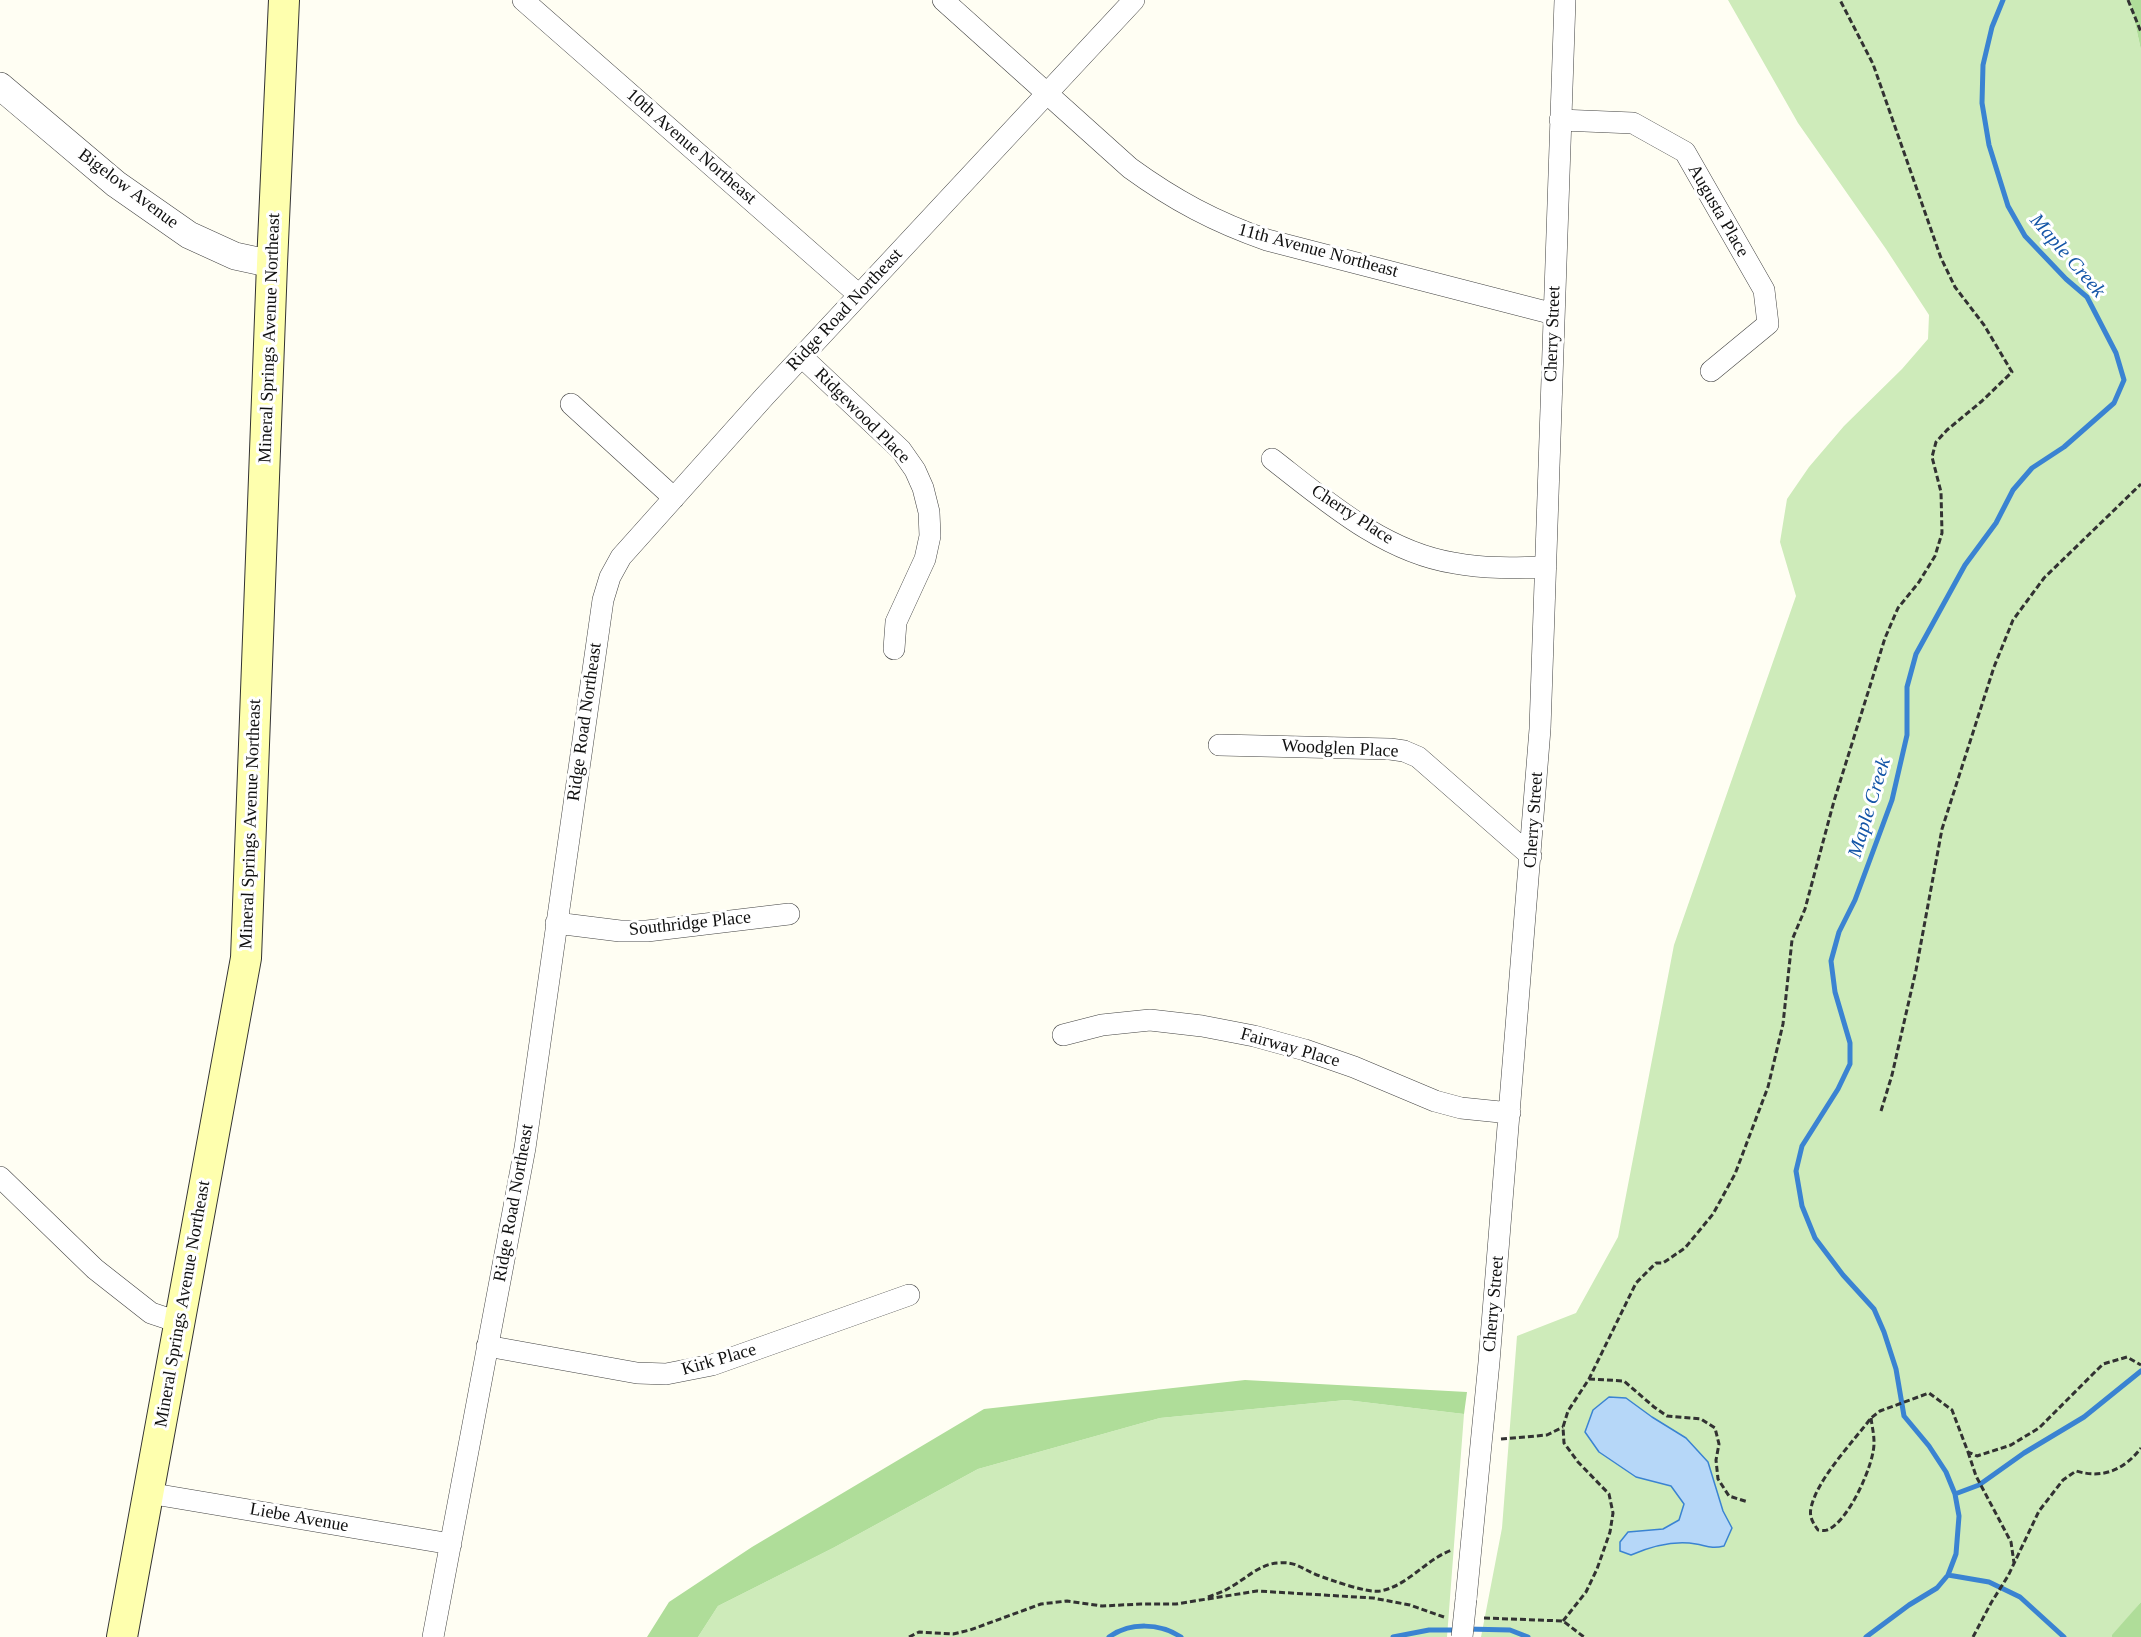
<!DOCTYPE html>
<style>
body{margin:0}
canvas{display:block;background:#fffef3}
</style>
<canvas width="2141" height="1637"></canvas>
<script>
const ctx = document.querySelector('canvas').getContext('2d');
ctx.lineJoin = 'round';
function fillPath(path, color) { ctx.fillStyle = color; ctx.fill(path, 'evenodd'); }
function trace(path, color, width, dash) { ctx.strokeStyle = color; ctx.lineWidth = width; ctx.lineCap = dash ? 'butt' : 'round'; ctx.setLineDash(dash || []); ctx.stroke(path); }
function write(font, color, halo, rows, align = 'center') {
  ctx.font = font + ' "Times New Roman",serif'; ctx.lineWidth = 6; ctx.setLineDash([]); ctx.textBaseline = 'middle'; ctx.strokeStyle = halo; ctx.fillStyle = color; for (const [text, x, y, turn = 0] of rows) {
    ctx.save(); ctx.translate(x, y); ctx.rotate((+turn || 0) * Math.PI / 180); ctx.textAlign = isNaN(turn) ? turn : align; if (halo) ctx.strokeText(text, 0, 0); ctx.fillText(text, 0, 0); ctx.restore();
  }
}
fillPath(new Path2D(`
 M1728 0H2130L2141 50V1602L2112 1637H1481L1502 1528 1517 1336 1576 1313 1618 1237 1674 945 1796 596 1780 542 1787 499 1809 467 1844 426 1902 369 1928 339 1929 315 1886 249 1798 123Z
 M1346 1400 1464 1414 1447 1637H698L718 1606 833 1548 978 1469 1160 1418Z`), '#ceebba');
fillPath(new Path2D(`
 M2130 0H2141V50Z
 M1245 1380 1467 1392 1464 1414 1346 1400 1160 1418 978 1469 833 1548 718 1606 698 1637H647L669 1602 752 1547 984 1409Z
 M2141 1602V1637H2112V1635Z`), '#afdd99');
const water = new Path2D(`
 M1609 1397 1626 1398 1652 1417 1686 1438 1708 1462 1723 1511 1732 1528 1724 1546C1712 1549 1707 1546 1696 1544 1674 1540 1652 1546 1631 1555L1620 1551V1542L1628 1532 1663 1529 1679 1520 1684 1504 1671 1486 1636 1477 1599 1452 1585 1432 1593 1410Z`);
fillPath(water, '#b6d7f8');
trace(water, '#3a83d2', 1.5);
trace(new Path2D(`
 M1955 1494 1979 1485 2024 1453 2084 1417 2141 1371
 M1948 1575 1989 1582 2020 1597 2064 1637
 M1467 1629 1510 1630 1528 1637
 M1109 1637C1130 1622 1160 1623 1181 1637
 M1393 1637 1429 1630H1458
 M1866 1637 1909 1605 1937 1588 1948 1575 1956 1554 1959 1516 1955 1494 1946 1472 1929 1446 1904 1416 1896 1369 1884 1332 1874 1309 1843 1275 1815 1238 1802 1206 1796 1171 1802 1146 1838 1089 1850 1064V1043L1835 992 1831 961 1839 932 1855 900 1892 800 1907 735V687L1916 654 1965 565 1996 523 2013 490 2032 468 2064 447 2114 403 2124 380 2116 353 2087 297 2066 279 2025 236 2008 206 1989 145 1982 103 1983 65 1992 27 2003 0`), '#3a83d2', 5);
const minor = new Path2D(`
 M523 0 859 295
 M943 0 1130 168C1174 200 1215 222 1267 240L1554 314
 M1560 120 1633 123 1685 152 1764 290 1768 324 1711 371
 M802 357 901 450 915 470 923 488 929 512 930 536 925 559 896 622 894 649
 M571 404 674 498
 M1272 459C1326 501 1384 552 1454 563 1485 569 1515 568 1546 567
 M1219 745 1390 749 1404 751 1418 757 1531 856
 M556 923 620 931H647L789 914
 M1063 1035 1102 1025 1150 1020 1202 1026 1254 1036 1305 1050 1354 1067 1435 1101 1461 1108 1510 1113
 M0 1177 95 1269 151 1313 181 1323
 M487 1346 637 1373 666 1374 712 1365 909 1295
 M148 1493 451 1544
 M1466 1599 1489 1362 1540 729 1565 0
 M433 1637 525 1148 603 600 610 577 621 557 765 396 1134 0`);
const tertiary = new Path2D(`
 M0 86 116 184 189 235 235 256 272 264`);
const secondary = new Path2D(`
 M122 1637 246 958 272 264 284 0`);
trace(minor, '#434343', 22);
trace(tertiary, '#434343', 28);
trace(secondary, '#323232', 32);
trace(new Path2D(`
 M2128 0 2141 32
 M1881 1111 1892 1075 1916 970 1942 829 1994 667 2013 620 2044 578 2141 484
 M1589 1379 1624 1381 1654 1407 1667 1416 1701 1419 1715 1428 1719 1444 1716 1460 1718 1479 1729 1496 1748 1502
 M1871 1418C1872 1426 1874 1434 1874 1442 1875 1463 1848 1523 1827 1530 1825 1531 1819 1530 1818 1530 1813 1523 1809 1517 1811 1508 1817 1479 1853 1442 1871 1418L1880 1411 1929 1393 1952 1410 1968 1452 1977 1456 2011 1445 2039 1428 2103 1364 2127 1357 2141 1365
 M1501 1439 1547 1435 1563 1427
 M1968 1452 1976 1476 2011 1542 2014 1563
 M1208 1597C1215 1594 1223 1592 1229 1588 1246 1579 1259 1564 1278 1563 1296 1561 1302 1569 1317 1575 1331 1580 1366 1593 1380 1591 1408 1586 1426 1559 1452 1550
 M1484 1618 1563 1621 1584 1637
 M1563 1621 1586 1592 1597 1569 1610 1532 1613 1513 1609 1494 1578 1462 1564 1443 1563 1427 1568 1411 1589 1379 1636 1283 1656 1263H1663L1685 1248 1713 1214 1735 1174 1768 1087 1783 1024 1792 940 1805 909 1834 801 1885 638 1898 608 1919 582 1935 556 1942 533 1941 492 1932 457 1936 442 1947 430 1982 401 2012 372 1984 325 1955 287 1941 258 1873 64 1840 0
 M909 1637 919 1632 953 1634 970 1630 1041 1604 1067 1601 1102 1606 1141 1604H1176L1257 1591 1373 1598 1410 1605 1444 1617
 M1973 1637 1991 1603 2008 1576 2039 1511 2063 1480 2076 1471C2103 1479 2124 1470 2141 1448`), '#323232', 3, [6, 3]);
trace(minor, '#fff', 21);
trace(tertiary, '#fff', 27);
trace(secondary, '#feffae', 30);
const minorBridge = new Path2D(`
 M1462 1637 1466 1599`);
trace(minorBridge, '#434343', 22, []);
trace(minorBridge, '#fff', 21);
write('18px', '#101010', '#fff', [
 ["10th Avenue Northeast",691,147,41],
 ["Bigelow Avenue",128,189,37],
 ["Augusta Place",1718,211,60],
 ["11th Avenue Northeast",1318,251,15],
 ["Ridge Road Northeast",845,310,-47],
 ["Cherry Street",1553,334,-88],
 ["Mineral Springs Avenue Northeast",270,338,-88],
 ["Ridgewood Place",862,416,45],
 ["Cherry Place",1352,515,33],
 ["Ridge Road Northeast",585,722,-82],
 ["Woodglen Place",1340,749,3],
 ["Cherry Street",1534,820,-86],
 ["Mineral Springs Avenue Northeast",251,824,-88],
 ["Southridge Place",690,924,-6],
 ["Fairway Place",1290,1048,16],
 ["Ridge Road Northeast",514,1203,-80],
 ["Mineral Springs Avenue Northeast",183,1304,-80],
 ["Cherry Street",1494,1304,-85],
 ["Kirk Place",719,1360,-16],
 ["Liebe Avenue",299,1518,10]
]);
write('italic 20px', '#1455a7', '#fff', [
 ["Maple Creek",2067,256,49],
 ["Maple Creek",1870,808,-73]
]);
</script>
